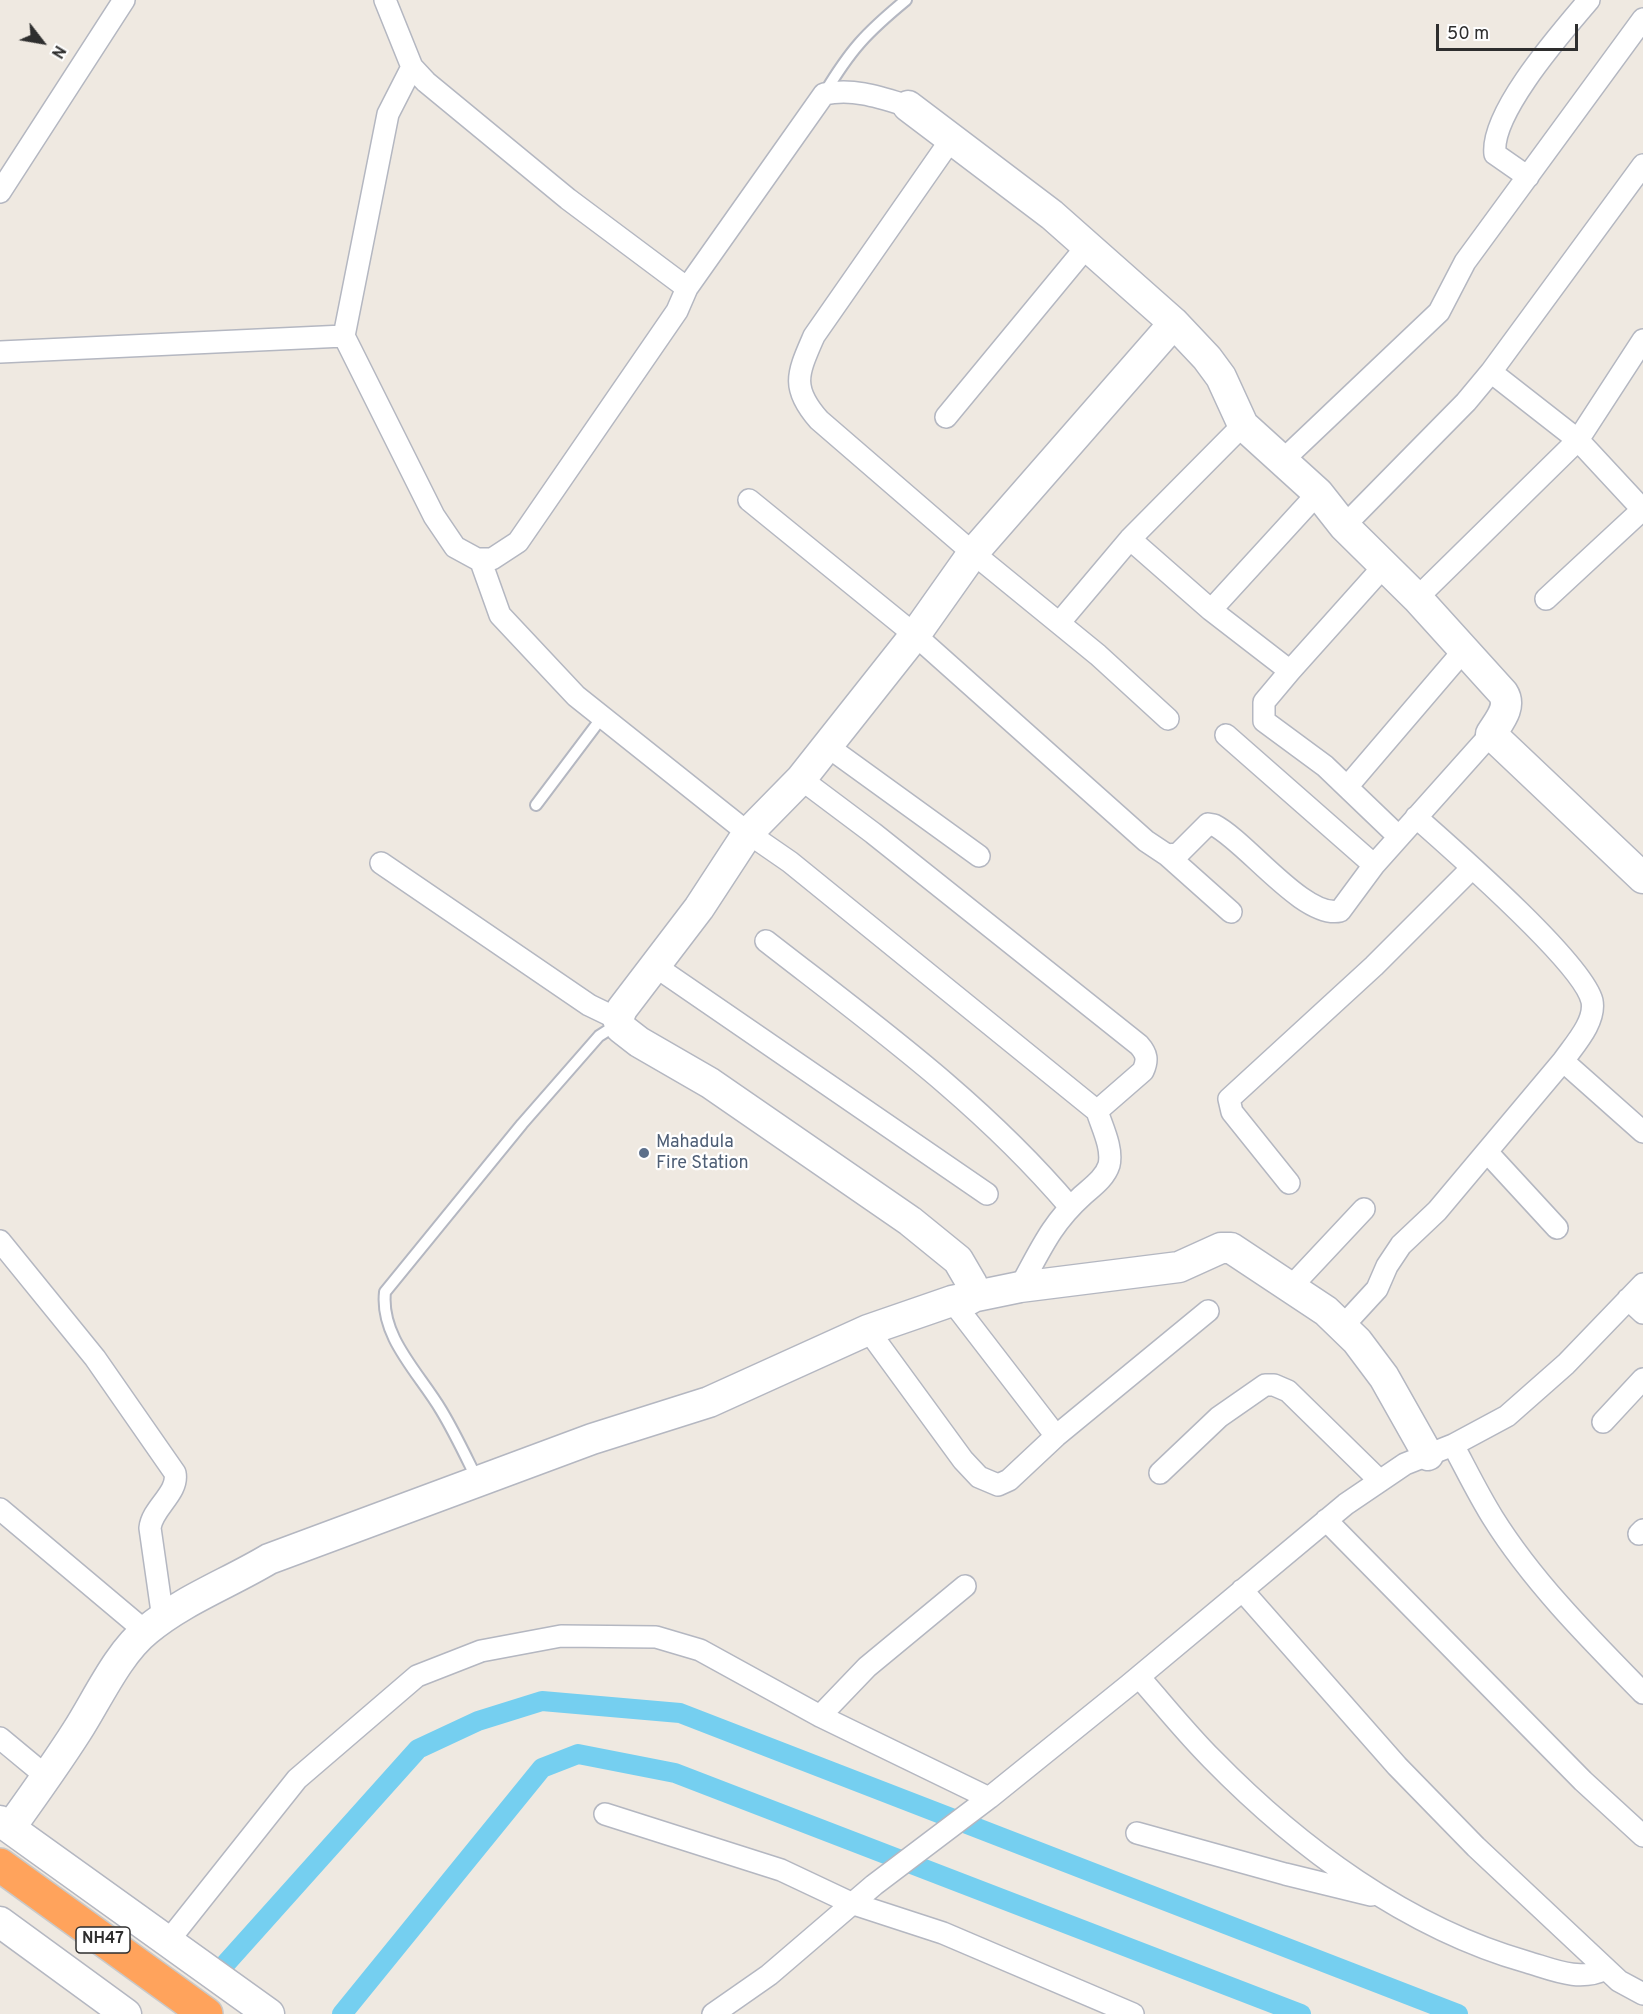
<!DOCTYPE html>
<style>
body{margin:0}
#map{position:relative;width:1643px;height:2014px;overflow:hidden;background:#efe9e1;font-family:Overpass,sans-serif}
canvas{display:block}
.north{position:absolute;left:12px;top:12px;width:60px;height:60px;-webkit-text-stroke:4px #fff;paint-order:stroke;rotate:121deg;font-size:16px;font-weight:700;line-height:24px;text-align:center;color:#2e2e2e}
.north::after{content:'';display:block;margin:auto;width:21px;height:27px;background:#2e2e2e;clip-path:polygon(50% 0,100% 100%,50% 72%,0 100%)}
.scale{position:absolute;left:1436px;top:24px;width:142px;height:27px;box-sizing:border-box;border:3px solid #2e2e2e;border-top:0;padding-left:8px;font-size:18px;line-height:21px;white-space:nowrap;color:#2e2e2e;-webkit-text-stroke:4px #fff;paint-order:stroke}
</style>
<div id="map">
<canvas width="1643" height="2014"></canvas>
<div class="north">N</div>
<div class="scale">50 m</div>
</div>
<script>
const ctx = document.querySelector('canvas').getContext('2d');
ctx.lineJoin = 'round';
function trace(path, color, width, dash) { ctx.strokeStyle = color; ctx.lineWidth = width; ctx.lineCap = dash ? 'butt' : 'round'; ctx.setLineDash(dash || []); ctx.stroke(path); }
function write(font, color, halo, rows, align = 'center') {
  ctx.font = font + ' Overpass,sans-serif'; ctx.lineWidth = 4.5; ctx.setLineDash([]); ctx.textBaseline = 'middle'; ctx.strokeStyle = halo; ctx.fillStyle = color; for (const [text, x, y, turn = 0] of rows) {
    ctx.save(); ctx.translate(x, y); ctx.rotate((+turn || 0) * Math.PI / 180); ctx.textAlign = isNaN(turn) ? turn : align; if (halo) ctx.strokeText(text, 0, 0); ctx.fillText(text, 0, 0); ctx.restore();
  }
}
trace(new Path2D(`
 M220 1970 418 1749 478 1721 542 1701 680 1713 1458 2014
 M342 2014 542 1768 578 1754 675 1773 1301 2014`), '#75cff0', 20);
const lane = new Path2D(`
 M824 94C851 49 866 33 906 0
 M536 805 603 716
 M478 1481C466 1457 455 1433 441 1410 419 1373 380 1337 385 1292L522 1124 599 1036 610 1029 619 1028`);
const street = new Path2D(`
 M385 0 412 67 426 82 568 199 687 288
 M952 138 814 336C798 373 790 387 819 420L973 553 1098 655 1168 719
 M1528 177 1495 154C1490 113 1562 32 1589 0
 M0 192 124 0
 M344 336 388 114 412 67
 M0 352 344 336 434 516 455 547 477 559H492L518 542 677 311 687 288 824 94C854 88 879 97 908 106
 M1491 372 1578 440 1643 510
 M946 417 1088 245
 M1282 461 1439 312 1465 262 1643 19
 M749 500 915 635 1146 841 1167 855 1178 854 1208 824 1214 825C1247 842 1304 919 1340 911L1374 865 1491 734
 M1344 526 1466 402 1491 372 1643 165
 M1130 539 1211 610 1290 671 1384 566
 M480 559 500 615 576 696 748 833 790 862 1097 1111C1102 1127 1113 1148 1109 1165 1105 1178 1092 1187 1082 1196 1051 1224 1040 1251 1020 1287
 M1417 598 1578 440 1643 340
 M1546 599 1642 510
 M1211 610 1318 493
 M1060 622 1130 539 1243 425
 M1290 671 1264 702V721L1325 766 1398 836
 M1226 735 1374 865
 M827 746 979 856
 M801 779 873 833 1139 1045C1147 1054 1148 1060 1143 1071L1097 1111
 M1347 787 1465 649
 M1416 817C1451 848 1583 963 1592 1001 1596 1022 1574 1045 1563 1061
 M1167 855 1231 912
 M381 863 589 1005 618 1019
 M766 941C874 1025 981 1102 1070 1207
 M655 966 987 1194
 M1487 1152 1557 1228
 M1289 1183 1232 1112 1229 1099 1374 966 1472 868
 M0 1241 95 1358 175 1473C179 1493 152 1508 150 1528L163 1619
 M1289 1289 1364 1209
 M1628 1299 1643 1313
 M952 1301 1056 1436
 M1342 1327 1377 1289 1387 1266 1401 1245 1437 1211 1563 1061 1643 1132
 M868 1330 963 1460 979 1477 998 1485 1009 1480 1056 1436 1208 1311
 M1603 1422 1643 1379
 M1453 1445C1466 1469 1478 1494 1493 1518 1533 1582 1590 1639 1643 1693
 M1160 1473 1219 1417 1265 1385H1274L1288 1391 1380 1481
 M0 1509 145 1631
 M1326 1520 1583 1781 1643 1836
 M1639 1534 1643 1530
 M1242 1590 1397 1766 1476 1847 1619 1981 1643 1994
 M1139 1677C1163 1704 1186 1733 1212 1759 1298 1847 1407 1928 1527 1962 1554 1970 1579 1982 1606 1969
 M820 1716 867 1667 965 1586
 M0 1738 47 1777
 M605 1814 781 1870 851 1903 943 1933 1133 2014
 M1137 1833 1285 1874 1371 1895
 M169 1940 297 1779 417 1676 481 1651 561 1636 656 1637 700 1650 820 1716 989 1798
 M713 2014 769 1975 874 1885 989 1798 1129 1685 1346 1504 1405 1464 1453 1445 1507 1416 1566 1364 1643 1284`);
const secondary = new Path2D(`
 M908 106 1052 215 1174 323 1207 358 1221 377 1243 425 1318 493 1344 526 1417 598 1503 693C1512 707 1499 721 1491 734L1643 878
 M970 1299 972 1284 958 1260 910 1221 710 1083 639 1042 621 1028 618 1019 622 1009 699 908 748 833 801 779 915 635 973 553 1174 323
 M0 1821 269 2014
 M10 1828C33 1796 56 1764 77 1731 97 1700 118 1653 147 1630 183 1600 229 1583 269 1559L592 1439 709 1402 868 1330 952 1301 1020 1287 1179 1267 1221 1248H1231L1326 1311 1357 1341 1384 1377 1428 1455
 M0 1922 126 2014`);
const highway = new Path2D(`
 M0 1865 206 2014`);
trace(lane, '#b4b7c1', 14);
trace(street, '#b4b7c1', 24);
trace(secondary, '#b4b7c1', 33);
trace(highway, '#c9c9c9', 36);
trace(lane, '#fff', 10);
trace(street, '#fff', 21);
trace(secondary, '#fff', 30);
trace(highway, '#ffa35c', 33);
for (const [x, y, r, color] of [
 [644,1153,6,"#5c6f8a"]
]) { const dot = new Path2D(); dot.arc(x, y, r, 0, 2 * Math.PI); ctx.fillStyle = color; ctx.fill(dot); trace(dot, '#fff', 2); }
for (const [x, y, w] of [
 [103,1940,54]
]) { const box = new Path2D(); box.roundRect(x - w / 2, y - 13, w, 26, 4.5); ctx.fillStyle = '#fff'; ctx.fill(box); trace(box, '#2e2e2e', 1.5); }
write('bold 16px', '#2e2e2e', null, [
 ["NH47",103,1940]
]);
write('18px', '#4e5e75', '#fff', [
 ["Mahadula",656,1143],
 ["Fire Station",656,1164]
], 'left');
</script>
